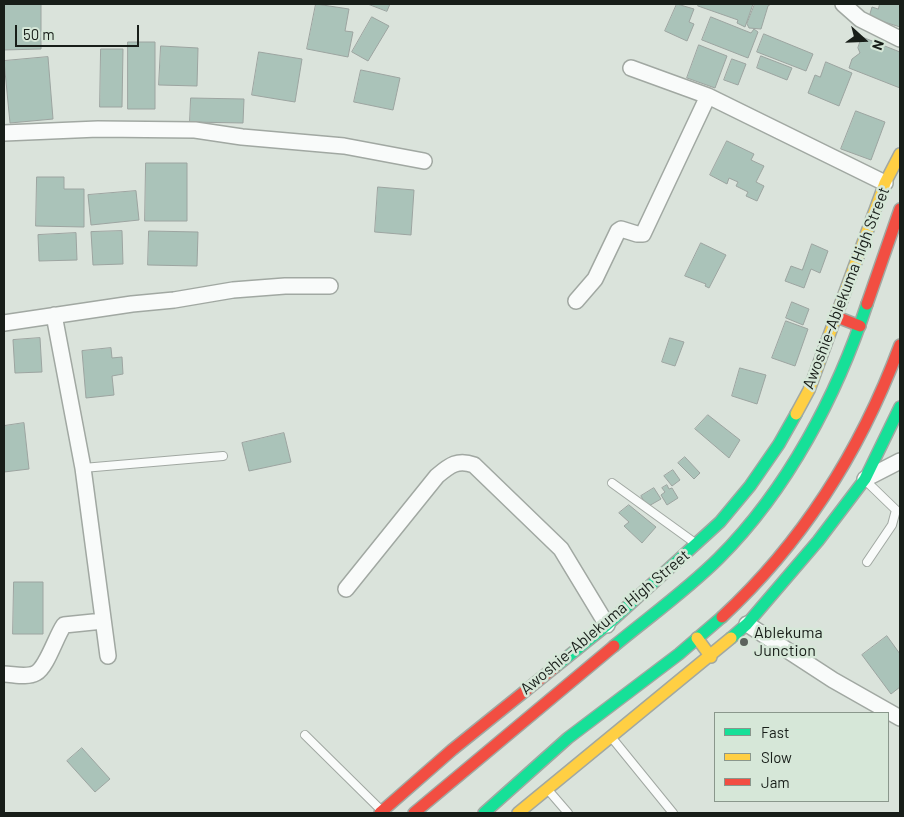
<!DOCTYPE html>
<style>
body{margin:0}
#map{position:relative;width:904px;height:817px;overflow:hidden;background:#dae3db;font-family:Barlow,sans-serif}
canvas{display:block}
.frame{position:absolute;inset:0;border:5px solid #181e19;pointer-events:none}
.legend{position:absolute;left:714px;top:712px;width:175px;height:90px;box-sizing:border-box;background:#d6e7d8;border:1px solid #8a978c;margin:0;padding:6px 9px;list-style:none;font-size:15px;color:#181e19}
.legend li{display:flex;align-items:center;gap:10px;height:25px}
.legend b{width:25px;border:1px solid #8a978c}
.north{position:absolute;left:839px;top:15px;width:50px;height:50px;-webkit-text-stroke:4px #d6e7d8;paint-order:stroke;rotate:110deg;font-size:14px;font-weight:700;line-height:20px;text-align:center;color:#181e19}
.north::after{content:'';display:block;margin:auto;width:18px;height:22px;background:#181e19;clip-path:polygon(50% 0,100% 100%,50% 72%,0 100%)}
.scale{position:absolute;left:15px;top:25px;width:124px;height:22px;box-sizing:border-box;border:2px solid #181e19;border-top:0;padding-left:6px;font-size:15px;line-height:18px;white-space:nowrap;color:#181e19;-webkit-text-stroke:4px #d6e7d8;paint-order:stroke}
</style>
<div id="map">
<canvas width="904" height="817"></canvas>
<div class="frame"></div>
<ul class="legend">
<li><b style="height:6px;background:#16e098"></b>Fast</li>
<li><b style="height:6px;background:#ffcf43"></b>Slow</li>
<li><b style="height:6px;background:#f24e42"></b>Jam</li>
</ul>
<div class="north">N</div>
<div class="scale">50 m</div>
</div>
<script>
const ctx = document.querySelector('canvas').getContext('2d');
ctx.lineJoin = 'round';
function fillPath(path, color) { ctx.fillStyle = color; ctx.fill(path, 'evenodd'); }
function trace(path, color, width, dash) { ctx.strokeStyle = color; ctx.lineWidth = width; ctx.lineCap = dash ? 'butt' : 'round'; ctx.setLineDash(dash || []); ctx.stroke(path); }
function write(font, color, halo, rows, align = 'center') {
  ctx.font = font + ' Barlow,sans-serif'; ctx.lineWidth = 5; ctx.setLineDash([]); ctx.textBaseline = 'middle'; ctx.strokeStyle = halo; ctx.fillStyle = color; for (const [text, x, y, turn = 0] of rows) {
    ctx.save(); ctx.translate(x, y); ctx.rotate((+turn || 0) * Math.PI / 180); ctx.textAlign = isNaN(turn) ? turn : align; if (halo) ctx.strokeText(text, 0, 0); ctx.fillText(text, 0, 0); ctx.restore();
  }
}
const building = new Path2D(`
 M4 4H41V49L4 50Z
 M316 4 349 9 345 31 353 32 348 57 307 49Z
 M368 4H390L387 11Z
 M677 4 694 9 689 22 694 24 687 41 665 31Z
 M699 4H753L745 27 737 23 738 20 698 6Z
 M755 4H771L768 6 761 29 749 28 747 24Z
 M880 4H900V27L869 17 872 7 878 9Z
 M372 17 389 26 368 61 352 52Z
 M711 17 751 33 754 29 758 32 748 58 702 40Z
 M764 34 813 54 806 71 757 52Z
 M862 37 900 52V88L849 68 852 59 860 53 858 48Z
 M128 42H155V109H128Z
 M699 45 727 56 715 88 687 78Z
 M161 46 198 48 197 86 159 85Z
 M101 49H123L122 107H100Z
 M259 52 302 59 295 102 252 95Z
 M761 56 792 68 787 80 757 68Z
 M48 57 53 119 10 123 4 61Z
 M732 59 746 64 738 85 724 80Z
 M826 62 852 73 839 106 808 93 815 75 820 77Z
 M361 70 400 78 393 110 354 102Z
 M191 98 244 99 243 123 190 122Z
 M856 111 885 122 871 160 841 149Z
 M727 141 754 154 751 160 764 166 756 182 764 186 757 201 746 196 748 192 736 186 738 182 729 178 727 184 710 175Z
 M146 163H187V221H145Z
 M37 177H64V189H84V227L36 226Z
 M378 187 414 190 411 235 375 232Z
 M136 191 139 220 91 225 88 195Z
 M122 231 123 264 93 265 91 232Z
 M149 231 198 232 197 266 148 265Z
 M76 233 77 260 39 261 38 235Z
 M701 243 726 255 709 288 705 286 706 284 685 276Z
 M812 244 828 251 820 273 811 269 804 288 785 281 791 266 802 270Z
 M792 302 809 309 803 325 786 318Z
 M786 321 808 329 795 366 772 358Z
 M40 338 42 372 15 373 13 340Z
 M670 338 684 342 675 366 662 362Z
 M111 348 112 358 122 357 123 374 112 376 114 395 86 398 82 351Z
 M740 368 766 375 757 404 732 396Z
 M708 415 740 440 729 458 695 429Z
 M24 423 29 469 4 472V426Z
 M284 433 291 462 249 471 242 443Z
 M685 457 700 473 694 479 678 463Z
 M673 470 680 480 672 486 664 476Z
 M667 485 669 489 672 488 678 498 667 505 661 495 665 492 662 488Z
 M654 488 661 499 647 507 641 496Z
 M629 505 656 527 642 543 624 526 629 522 619 513Z
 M14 582H43V634H13Z
 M887 636 900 654V687L891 694 862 655Z
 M82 748 110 779 95 792 67 761Z`);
fillPath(building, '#aac3b9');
trace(building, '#9ca4a0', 1);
const lane = new Path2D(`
 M83 468 223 456
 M866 481 896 510 892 525 867 562
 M612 483 695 543
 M305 735 381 810
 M612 738 673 813
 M549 791 568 813`);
const street = new Path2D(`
 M843 4 860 19 900 39
 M631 68 708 96 885 183
 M4 133 98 129 195 130 242 137 344 146 424 161
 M576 301 595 279 618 231 621 229 637 234H643L708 96
 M54 315 83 468 108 656
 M4 323 132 304 174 300 233 290 285 286H330
 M865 479 900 461
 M346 589 437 476C450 465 458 459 474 465L561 549 607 625
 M747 624 833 680 900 718
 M4 674C13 674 27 678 36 673 47 667 56 636 64 625L103 621`);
const fast = new Path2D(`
 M731 638 747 624 818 541 865 479 900 407
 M614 646C649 617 687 590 719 558 788 489 837 395 867 304
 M555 667 607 625 720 522 750 486 779 444 796 414
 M484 813 568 738 679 654 722 617`);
const slow = new Path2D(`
 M796 414 809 390 885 183 900 154
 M697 638 711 657
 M518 813 731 638`);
const jam = new Path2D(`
 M867 304 900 209
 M837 317 860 326
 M722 617C804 541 861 450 900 345
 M380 813 452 750 555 667
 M414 813 614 646`);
trace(lane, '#a1a8a2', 10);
trace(street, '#a1a8a2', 18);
trace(fast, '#a1a8a2', 14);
trace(slow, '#a1a8a2', 14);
trace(jam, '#a1a8a2', 14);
trace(lane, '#f9fbfa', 8);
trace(street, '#f9fbfa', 15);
trace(fast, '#16e098', 11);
trace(slow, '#ffcf43', 11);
trace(jam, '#f24e42', 11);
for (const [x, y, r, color] of [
 [744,642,5,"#5c635d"]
]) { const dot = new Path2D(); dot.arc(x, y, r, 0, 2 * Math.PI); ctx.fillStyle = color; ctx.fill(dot); trace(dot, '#d6e7d8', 2); }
write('16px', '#181e19', '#d6e7d8', [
 ["Awoshie-Ablekuma High Street",846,288,-69],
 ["Awoshie-Ablekuma High Street",605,622,-40]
]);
write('16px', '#181e19', '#d6e7d8', [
 ["Ablekuma",754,633],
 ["Junction",754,651]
], 'left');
</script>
